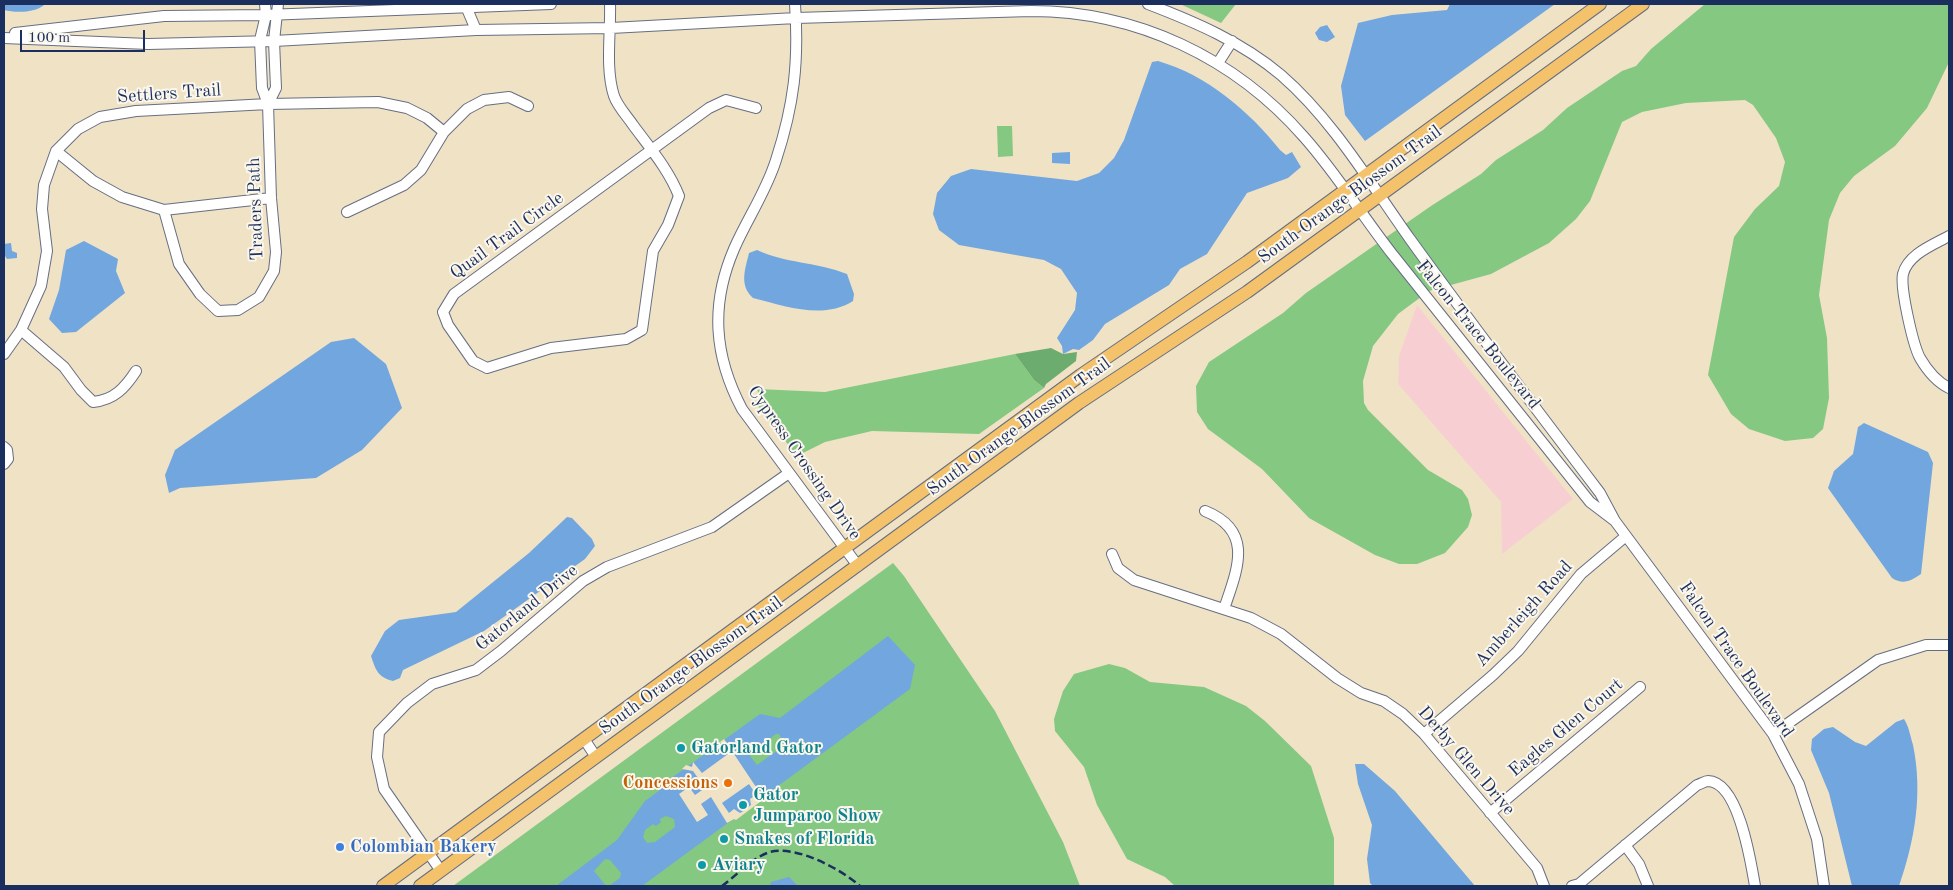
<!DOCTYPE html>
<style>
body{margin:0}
#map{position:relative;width:1953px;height:890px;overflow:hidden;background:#f0e2c5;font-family:"Old Standard TT",serif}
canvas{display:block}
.frame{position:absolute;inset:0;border:5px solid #1b2f5e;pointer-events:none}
.scale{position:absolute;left:20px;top:30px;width:125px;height:22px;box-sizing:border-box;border:2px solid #1b2f5e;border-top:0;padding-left:6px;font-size:15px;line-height:18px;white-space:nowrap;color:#1b2f5e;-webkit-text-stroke:4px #fbf7ec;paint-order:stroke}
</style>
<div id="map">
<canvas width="1953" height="890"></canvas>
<div class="frame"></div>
<div class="scale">100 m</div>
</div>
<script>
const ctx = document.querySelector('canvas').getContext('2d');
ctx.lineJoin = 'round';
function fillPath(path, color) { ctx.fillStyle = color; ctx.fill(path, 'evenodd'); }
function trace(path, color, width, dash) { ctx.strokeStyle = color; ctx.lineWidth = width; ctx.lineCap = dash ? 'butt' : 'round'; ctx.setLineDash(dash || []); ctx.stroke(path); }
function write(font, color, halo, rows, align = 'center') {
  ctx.font = font + ' "Old Standard TT",serif'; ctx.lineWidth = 4; ctx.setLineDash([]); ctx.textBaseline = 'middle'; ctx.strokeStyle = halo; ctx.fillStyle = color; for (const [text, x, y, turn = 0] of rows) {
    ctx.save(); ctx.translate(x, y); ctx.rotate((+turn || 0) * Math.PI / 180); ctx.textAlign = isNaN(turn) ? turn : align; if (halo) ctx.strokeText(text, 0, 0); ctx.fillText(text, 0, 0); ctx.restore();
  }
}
fillPath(new Path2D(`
 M1417 305 1573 499 1502 554 1501 502 1398 384 1399 356Z`), '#f7cfd3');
fillPath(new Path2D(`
 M1180 4H1236L1221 23Z
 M1705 4H1949V62L1927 108 1895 146 1854 176 1840 193 1829 220 1819 295 1827 338 1829 398 1823 429 1813 438 1785 441 1749 429 1731 414 1708 375 1734 237 1755 209 1779 186 1785 162 1776 138 1753 105 1745 100 1686 103 1642 112 1622 122 1590 201 1576 219 1549 243 1491 274 1429 291 1398 314 1373 346 1363 381 1364 403 1368 410 1428 470 1462 490 1468 499 1472 515 1468 527 1445 553 1417 564H1399L1375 555 1309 518 1262 469 1208 429 1197 412 1196 386 1209 362 1283 313 1306 293 1431 206 1481 174 1496 160 1543 130 1567 108 1622 71 1636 66 1651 49Z
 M1012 126 1013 156 998 157 997 126Z
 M1015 354 1034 380 1044 388 979 434 872 431 825 442 797 456 755 402 760 397 757 389 825 392Z
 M893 563 904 576 995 711 1063 842 1080 886H453Z
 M1109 664 1125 668 1150 682 1204 687 1246 706 1265 721 1311 766 1334 838V886H1175L1165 877 1127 859 1097 805 1084 767 1055 731 1054 719 1063 691 1074 674Z`), '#85c881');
fillPath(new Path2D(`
 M1051 348 1063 354 1077 352 1076 361 1046 384 1044 388 1034 380 1015 354Z`), '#6cac6f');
fillPath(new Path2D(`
 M4 4H45C37 13 15 13 4 10Z
 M1450 4H1555L1365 141 1345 115 1341 86 1358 23 1392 15 1447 10Z
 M1327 25 1335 37 1327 42 1319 40 1315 33 1320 27Z
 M1158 61C1207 75 1249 111 1280 150L1286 155 1292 152 1301 167 1288 178 1247 193 1207 254 1180 269 1169 285 1105 324 1093 340 1079 350 1073 349 1063 354 1062 346 1057 338 1075 310 1077 293 1061 269 1044 260 959 245 939 230 933 214 937 193 951 176 971 169 1077 181 1099 173 1114 158 1124 140 1152 62Z
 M1070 152V164L1052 163V153Z
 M84 241 118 259 116 271 125 293 76 332 62 333 49 319 59 290 66 250Z
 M11 243 12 251 17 253V258L7 259 5 256 4 244Z
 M757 250C784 263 817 262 847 274L854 294 853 301C823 320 785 306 753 298 739 285 745 270 749 253Z
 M354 338 386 364 402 408 362 450 316 478 180 488 169 493 165 475 175 450 331 342Z
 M1864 423 1928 452 1933 463 1921 574C1911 581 1903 585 1892 578L1828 488 1834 471 1853 454 1858 427Z
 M567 517 572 518 592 539 595 546 585 559 484 631 403 670 400 678 393 681C378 677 376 671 371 656L385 631 399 620 456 612 529 553Z
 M888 636 915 665 910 689 642 886H609L620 878 621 873 610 860 605 859 594 871 606 886H556L617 840 645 801 660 790 659 787 760 714 780 718ZM776 734H779L785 745 757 765 750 756V753ZM666 816 674 819 675 827 655 842 647 843 643 837 645 830 653 824 656 826 661 822 660 819Z
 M1904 719C1909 727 1910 735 1913 745 1923 793 1915 840 1899 886H1852L1829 793 1811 750 1812 739 1824 729 1833 727 1855 742 1866 746 1896 722Z
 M1355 764H1364L1395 791 1475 886H1373L1370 883 1367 859 1372 825 1358 784Z
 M789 877 798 886H770L771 882Z`), '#72a6df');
fillPath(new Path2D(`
 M724 739 764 799 736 820 734 819 727 823 711 797 701 804 708 815 697 822 679 794 689 787 695 795 705 788 693 771 682 769 686 765 692 767 693 762 702 773 728 754 720 742ZM749 784 759 799 757 801 753 797 750 799 751 805 747 808 740 800 745 810 740 813 734 809 729 813 722 803Z`), '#f0e2c5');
const minor = new Path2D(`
 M465 4 476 30
 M610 4C611 33 605 68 614 96 618 107 627 116 633 125 650 148 669 170 679 196L668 225 653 251 642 330 626 339 551 348 487 368 473 361 448 325 443 312 454 294 709 108 726 100 756 108
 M795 4C799 62 794 105 776 160 766 192 747 219 734 249 710 305 714 356 742 409L858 566
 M1148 4C1195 22 1242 42 1281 75 1333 120 1370 183 1410 239 1472 325 1536 409 1600 493L1615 521 1773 734 1799 784 1817 839 1824 886
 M15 33 164 16 266 15 551 4
 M4 38 148 44 274 41 476 30 611 28 796 18 1031 11C1137 11 1235 58 1304 137 1337 174 1363 217 1393 255 1459 337 1524 420 1590 502L1615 521
 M1218 63 1232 41
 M268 104 276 88 274 41 278 4
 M56 151 93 181 122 197 164 210 271 198
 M164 210 179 264 200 294 218 311 238 310 259 297 274 271 276 252 271 198 268 104 262 88 260 40 266 15 265 4
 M347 212 404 185 421 170 444 132 467 109 484 100 509 97 528 106
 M1949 236C1933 245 1908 254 1903 274 1900 288 1913 345 1920 358 1927 370 1937 382 1949 388
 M21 330 64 367 81 390 93 402C114 400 125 388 136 371
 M4 354 21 330 41 286 47 251 42 209 44 185 56 151 78 129 100 117 136 111 268 104 378 102 407 108 427 118 444 132
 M4 447 7 450 8 459 4 464
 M1205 511C1255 531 1237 570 1224 609
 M1112 554 1118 568 1134 580 1251 618 1281 634 1337 678 1361 693 1384 701 1403 714 1424 734 1537 868 1544 886
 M1424 734 1493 675 1518 651 1581 574 1626 536
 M1773 734 1878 660 1926 645H1949
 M584 739 596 757
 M1490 813 1640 687
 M1625 845 1639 864 1648 886
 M441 871 384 789 377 757 379 732 407 703 432 684 476 670 501 651 583 581 607 567 712 527 789 473
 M1572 886 1579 884 1697 785C1701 784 1705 781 1708 781 1739 782 1751 863 1755 886`);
const major = new Path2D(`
 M383 886 1081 375 1247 262 1600 4
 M420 886 1079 403 1247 292 1643 4`);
trace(minor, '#666e82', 12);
trace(major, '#666e82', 14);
trace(minor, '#fff', 10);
trace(major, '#f4c26a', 12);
trace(new Path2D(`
 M722 886C736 876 753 857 770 852 796 845 841 869 860 886`), '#1b2f5e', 2.5, [8, 4]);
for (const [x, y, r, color] of [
 [681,748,5,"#0f9aa8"],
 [728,783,5,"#e8710a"],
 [743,805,5,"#0f9aa8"],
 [724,839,5,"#0f9aa8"],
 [340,847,5,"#3f7fe0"],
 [702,865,5,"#0f9aa8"]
]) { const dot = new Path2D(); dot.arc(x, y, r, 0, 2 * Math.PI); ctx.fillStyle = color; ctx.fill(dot); trace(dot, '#fbf7ec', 2); }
write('18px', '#1b2f5e', '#fbf7ec', [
 ["Settlers Trail",169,94,-4],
 ["South Orange Blossom Trail",1350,195,-36],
 ["Traders Path",256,209,-92],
 ["Quail Trail Circle",507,236,-36],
 ["Falcon Trace Boulevard",1478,335,51],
 ["South Orange Blossom Trail",1019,427,-36],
 ["Cypress Crossing Drive",804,463,55],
 ["Gatorland Drive",527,608,-39],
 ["Amberleigh Road",1524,614,-48],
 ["Falcon Trace Boulevard",1736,660,55],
 ["South Orange Blossom Trail",691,666,-36],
 ["Eagles Glen Court",1566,728,-40],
 ["Derby Glen Drive",1466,761,49]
]);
write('bold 18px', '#0d838f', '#fbf7ec', [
 ["Gatorland Gator",691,748],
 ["Gator",753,795],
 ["Jumparoo Show",753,816],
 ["Snakes of Florida",734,839],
 ["Aviary",712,865]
], 'left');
write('bold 18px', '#c56008', '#fbf7ec', [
 ["Concessions",718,783]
], 'right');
write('bold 18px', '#366cbe', '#fbf7ec', [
 ["Colombian Bakery",350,847]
], 'left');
</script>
